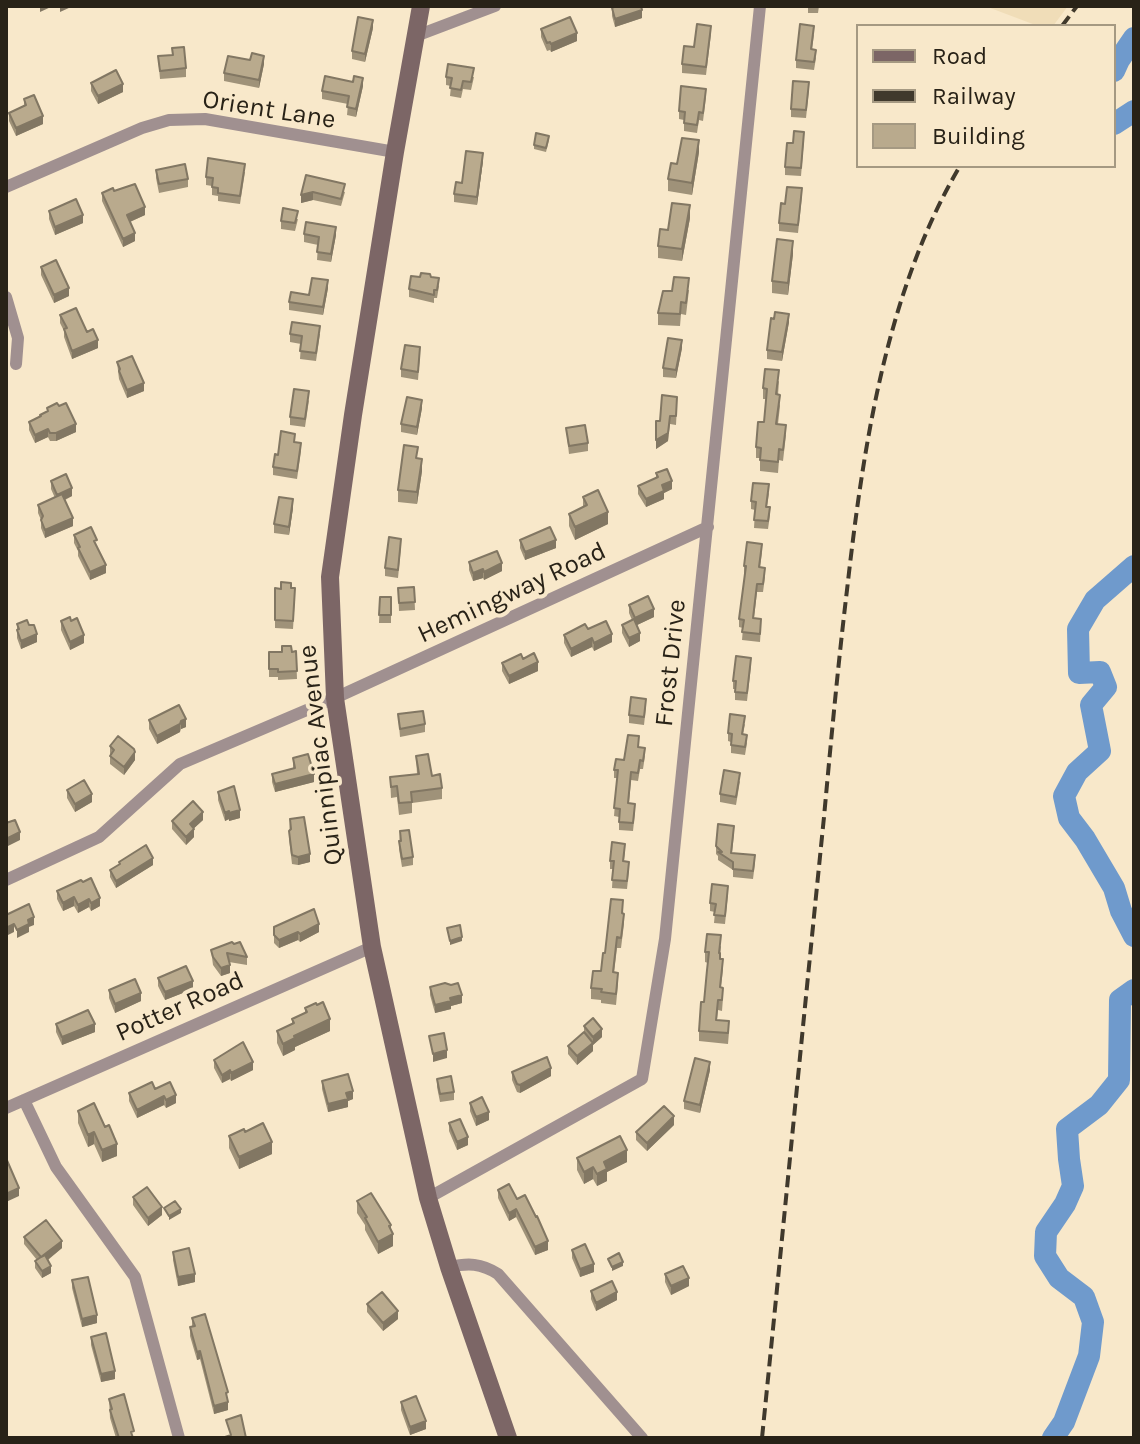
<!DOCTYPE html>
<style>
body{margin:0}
#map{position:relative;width:1140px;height:1444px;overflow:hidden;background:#f8e8ca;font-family:Karla,sans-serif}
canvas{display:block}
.frame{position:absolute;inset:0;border:8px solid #282217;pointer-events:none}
.legend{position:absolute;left:856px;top:24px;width:260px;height:144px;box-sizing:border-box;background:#f8e8ca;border:2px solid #a59982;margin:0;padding:10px 14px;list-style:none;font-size:24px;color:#282217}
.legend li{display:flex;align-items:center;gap:16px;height:40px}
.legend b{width:40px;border:2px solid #a59982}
</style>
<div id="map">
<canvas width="1140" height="1444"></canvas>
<div class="frame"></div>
<ul class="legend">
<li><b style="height:10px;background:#7c6666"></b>Road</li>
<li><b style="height:10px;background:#40392c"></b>Railway</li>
<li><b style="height:22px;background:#b9aa8d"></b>Building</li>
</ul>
</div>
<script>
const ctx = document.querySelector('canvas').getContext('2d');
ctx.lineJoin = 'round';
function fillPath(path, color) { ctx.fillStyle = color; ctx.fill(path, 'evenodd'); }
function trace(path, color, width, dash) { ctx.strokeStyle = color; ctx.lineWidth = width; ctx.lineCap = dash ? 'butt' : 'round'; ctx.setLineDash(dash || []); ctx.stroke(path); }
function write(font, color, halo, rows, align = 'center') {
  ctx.font = font + ' Karla,sans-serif'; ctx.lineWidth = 8; ctx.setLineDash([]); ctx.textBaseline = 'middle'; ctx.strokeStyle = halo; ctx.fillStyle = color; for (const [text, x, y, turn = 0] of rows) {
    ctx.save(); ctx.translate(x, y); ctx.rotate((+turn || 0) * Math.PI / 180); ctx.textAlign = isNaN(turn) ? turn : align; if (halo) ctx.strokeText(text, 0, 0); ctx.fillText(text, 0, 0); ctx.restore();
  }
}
fillPath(new Path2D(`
 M985 6H1068L1053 26H1038Z`), '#f0ddb8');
trace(new Path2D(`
 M1114 71 1119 60 1134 38
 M1114 124 1134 111
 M1134 566 1095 600 1078 629 1079 673 1100 672 1106 687 1091 705 1100 751 1077 772 1064 796 1069 818 1085 839 1114 888 1121 911 1134 936
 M1053 1438 1064 1422 1089 1356 1093 1322 1084 1297 1059 1278 1045 1256 1046 1232 1065 1204 1073 1186 1069 1159 1067 1129 1099 1105 1119 1080 1120 1000 1134 990`), '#6f9acc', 22);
trace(new Path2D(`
 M416 36 495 6
 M6 187 142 128 169 120 205 119 395 152
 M6 297 18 338 16 364
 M6 880 99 837 180 764 335 698 708 527
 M24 1100 56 1167 135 1277 179 1438
 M6 1108 372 947
 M428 1198 642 1079 665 939 760 6
 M449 1267C468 1263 481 1263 498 1274L642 1438`), '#a09090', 12);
trace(new Path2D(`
 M421 6 395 152 353 415 330 577 335 698 372 947 428 1198 449 1267 508 1438`), '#7c6666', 18);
trace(new Path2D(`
 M1062 26 1077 6
 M762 1438C783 1231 803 1024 824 817 831 741 838 665 847 590 863 448 886 291 960 166`), '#40392c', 4, [12, 6]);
fillPath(new Path2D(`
 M808 6H819L818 13H808Z
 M612 8 642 18 615 27 612 16Z
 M373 28 365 62 352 59V51Z
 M541 29 577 41 551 52 550 50 547 51 541 37Z
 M711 34 706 75 682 73V64Z
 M814 34 812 50 816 58 814 70 796 68V60Z
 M158 56 186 68V77L160 79Z
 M250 60 264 64 259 88 224 81V73Z
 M446 77H474L471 90 463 89 461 98 450 96 451 86 446 85Z
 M91 83 123 92 98 104 91 91Z
 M363 86 356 117 347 115 348 104 322 99V91Z
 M809 90 806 118 791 117V109Z
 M706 97 703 121 699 120 697 133 684 131V120L679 119V111Z
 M24 99 43 124 16 136 9 121V113L24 107Z
 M549 140 546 152 534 149V145Z
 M804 140 801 176 785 175V167Z
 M699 152 692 195 668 191V179L677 164Z
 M483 161 477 205 454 202V194L462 183Z
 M156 170 188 179V187L159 193 156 178Z
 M245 172 240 204 218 201V196L212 195V186L206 185V177Z
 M306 175 345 192 341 206 313 200 301 203Z
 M114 191 145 215 130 222 135 241 123 247 102 201V193Z
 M802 196 798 233 779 231V223L785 204Z
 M49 211 83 223 55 235 49 219Z
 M690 218 682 261 658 258V246L668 230Z
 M298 219 295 231 281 229V221Z
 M304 234 336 235 331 262 317 260 318 245 304 242Z
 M793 254 788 295 772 293V281Z
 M41 267 69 296 54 303 41 275Z
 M431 277 439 286 437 298H434V303L409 297V289Z
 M328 288 323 315 289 310V302Z
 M689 290 686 315 681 314 680 326 658 325V313L672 291Z
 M60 315 87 332 98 348 72 359 64 337V331L60 323Z
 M774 319 789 322 782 361 767 359V350Z
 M290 334H320L316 361 300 359 301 344 290 342Z
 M682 348 676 378 663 377V368Z
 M420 355 418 380 401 377V369Z
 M117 362 144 391 127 398 119 379Z
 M779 381 778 395 780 406 778 424 786 435 783 461 779 460 778 473 760 471V458H756V447L764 422 766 399H763V388Z
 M309 400 305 427 290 425V417Z
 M677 405 676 425 670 424 668 441 656 449V421H660Z
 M47 408 76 432 56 441H50L48 437 35 443 29 430V422L40 416 47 411Z
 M422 408 417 435 401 432V424Z
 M566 428 588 443V451L569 454Z
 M295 442 301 451 297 479 273 475V467L278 455Z
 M418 458 422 471 417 504 398 502V490Z
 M656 473 672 489 664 493V499L646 507 638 494V486L656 478Z
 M51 481 72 496 65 500 73 526 45 538 41 528V520L38 513V505L55 498 51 489Z
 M769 493 767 507 770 515 768 529 754 528 755 510 751 509V501Z
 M583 497 608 524 575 540 569 526V514L583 507Z
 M293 508 289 535 274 533V524Z
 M74 535 97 548 106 573 90 580 78 556V551L74 543Z
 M520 540 556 548 525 560 520 548Z
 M401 547 398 578 385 576V568Z
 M762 552 760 568 765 577 763 592H757L754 618 761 627 760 642 742 640 743 628 739 627V619L745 574H744V566Z
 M469 562 502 571 484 580 483 578 473 581 469 570Z
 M414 587 415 610 399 611 398 588Z
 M291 588 295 596 293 629 275 628V620L281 589Z
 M380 597H391V623H379Z
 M629 605 654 617 637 625 640 641 629 647 622 633V625L632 620 629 613Z
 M61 621H71L84 643 70 650 61 630Z
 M17 624 37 642 21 649 17 638Z
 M588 629 612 642 594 651 592 647 571 657 564 643V635Z
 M296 651 297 679 278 680V677H269V652Z
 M502 663 538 671 509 684 502 671Z
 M751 666 747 701 735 700V689H733V681Z
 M179 705 186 727 181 729 180 732 157 744 149 729V720Z
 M646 707 644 725 629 723V715Z
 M398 714 425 724V732L400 737Z
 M745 724 743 734 747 743 745 755 731 753V742L728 741V733Z
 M110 746 135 760 124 775 110 764Z
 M639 747 645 756 643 769H640L638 781 631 780 629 803 635 812 633 831 619 830V817L614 816 617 778H614V770Z
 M416 756 442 788V799L412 803V813L399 815 397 797 391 798 390 777 417 774Z
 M293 758 314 782 275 792 272 782V774L293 768Z
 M740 781 736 805 720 802V794Z
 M67 790 92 802 75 812 67 798Z
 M218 792 240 818 229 821V819L225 821 218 800Z
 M290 819 310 862 298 865 292 864 289 839Z
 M203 820 194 828V837L186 845 172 829V821Z
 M400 831 413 857V865L402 867 399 849Z
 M734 834 732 853 755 863 753 879 733 877V870L718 860V856L716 854V846Z
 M625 852 624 861 629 870 627 889 612 888 613 869H610V861Z
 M119 862 153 865 116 888 110 877V870L119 865Z
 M81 880 100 906 91 911 89 907 78 913 74 906 63 911 57 899V891Z
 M728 894 725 924 714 923 715 912 710 911V903Z
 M623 914 624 924 621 948H617L614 973 618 984 616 1005 601 1003V1000L591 999V988L601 971 605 953Z
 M274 927 319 932 300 942 298 940 279 948 274 943Z
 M721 946 720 959 723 970 721 987 723 998 722 1011 718 1010 717 1020 729 1032 728 1044 699 1041V1031L704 1002 708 963 705 962V952Z
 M211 950 247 957V965L229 962 230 973 221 976 213 965Z
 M158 978 193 989 165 1000 158 986Z
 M430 987 462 1003 451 1006V1009L435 1013 430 995Z
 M109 990 141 1001 115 1013 109 998Z
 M305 1008 330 1031 295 1047V1050L283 1056 277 1043V1031L292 1024V1019L305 1013Z
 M56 1024 95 1032 62 1045 56 1032Z
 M584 1026 602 1037 593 1045V1051L577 1065 568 1054V1046L584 1032Z
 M214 1060 253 1070 231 1081 230 1079 222 1083 214 1068Z
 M710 1070 700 1113 684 1109V1101Z
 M512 1072 551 1076 520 1093 517 1092 512 1080Z
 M437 1079 454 1092V1100L440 1102 437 1087Z
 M322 1081 353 1099 348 1101V1107L328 1112 322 1089Z
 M155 1089 176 1103 166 1108 164 1105 137 1118 129 1101V1093Z
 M470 1103 489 1120 476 1126 470 1111Z
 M78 1111 117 1156 102 1162 94 1144 88 1147 78 1123Z
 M449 1123 468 1145 457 1150 449 1131Z
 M674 1125 647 1151 636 1140V1132Z
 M245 1132 272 1154 239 1169 229 1148V1136Z
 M577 1158 627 1162 607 1172V1181L597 1186 593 1179 584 1184 577 1170Z
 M498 1190 517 1199 548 1250 535 1255 516 1217 509 1221 498 1198Z
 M133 1197 162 1215 148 1226 133 1205Z
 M357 1201 391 1230 393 1246 378 1254 365 1230V1225L357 1213Z
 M24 1237 62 1248 48 1260 51 1273 42 1278 35 1268V1261L37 1260 24 1244Z
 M572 1250 594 1272 580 1277 572 1258Z
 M173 1252 195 1282 178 1286 173 1260Z
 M665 1274 689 1286 671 1295 665 1282Z
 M72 1280 97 1323 82 1327 72 1288Z
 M591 1291 617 1300 596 1311 591 1299Z
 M367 1304 398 1319 383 1331 367 1312Z
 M192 1318 228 1400V1410L214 1414 200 1359 197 1360 190 1336V1327H192Z
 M91 1337 115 1379 101 1382 91 1345Z
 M109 1399 134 1438H116L110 1418Z
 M401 1402 426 1429 410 1435 401 1410Z`), '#9f9279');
fillPath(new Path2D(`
 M40 6H53L40 12Z
 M60 6H71V7L60 12Z
 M642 10V18L615 27V19Z
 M373 20V28L365 62V54Z
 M577 33V41L551 52V44Z
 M264 56V64L259 88V80Z
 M363 78V86L356 117V109Z
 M123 84V92L98 104V96Z
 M43 116V124L16 136V128Z
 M699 140V152L692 195V183Z
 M483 153V161L477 205V197Z
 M313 192V200L301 203V195Z
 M690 205V218L682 261V249Z
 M145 207V215L127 223V215Z
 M83 215V223L55 235V227Z
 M336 227V235L331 262V254Z
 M135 233V241L123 247V239Z
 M793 241V254L788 295V283Z
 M328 280V288L323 315V307Z
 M69 288V296L54 303V295Z
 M789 314V322L782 361V352Z
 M98 340V348L72 359V351Z
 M682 340V348L676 378V370Z
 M144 383V391L127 398V390Z
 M422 400V408L417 435V427Z
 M670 416 668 441 656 449V440Z
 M76 424V432L56 441V433Z
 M48 429V437L35 443V435Z
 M422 459V471L417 504V492Z
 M672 481V489L664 493V499L646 507V499L662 485Z
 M72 488V496L57 503V495Z
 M293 499V508L289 535V527Z
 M608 512V524L575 540V527Z
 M73 518V526L45 538V530Z
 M556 540V548L525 560V552Z
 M502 563V571L484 580V572Z
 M106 565V573L90 580V572Z
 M483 569V578L473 581V573Z
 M654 609V617L635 626V618Z
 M640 633V641L629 647V638Z
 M37 634V642L21 649V641Z
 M612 634V642L594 651V643Z
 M84 635V643L70 650V642Z
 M592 638V647L571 657V649Z
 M538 662V671L509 684V676Z
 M186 719V727L181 729V721Z
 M180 724V732L157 744V736Z
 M135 752V760L124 775V767Z
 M314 774V782L275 792V784Z
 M92 794V802L75 812V804Z
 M240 810V818L229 821V813Z
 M229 811V819L225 821V813Z
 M203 812V820L190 832V824Z
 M194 829V837L186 845V837Z
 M20 832V840L6 847V839Z
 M310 854V862L298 865V857Z
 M153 858V865L116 888V881Z
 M74 897V906L63 911V903Z
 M100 898V906L91 911V903Z
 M89 899V907L78 913V905Z
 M34 917V925L29 927V932L17 938V930L28 920Z
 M14 924V932L6 936V928Z
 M319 924V932L300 942V934Z
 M298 932V940L279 948V940Z
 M462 937V941L450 945V941Z
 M230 965V973L221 976V968Z
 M193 981V989L165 1000V992Z
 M141 993V1001L115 1013V1004Z
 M462 995V1003L451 1006V1009L435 1013V1005L450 998Z
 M330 1019V1031L295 1047V1050L283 1056V1044L294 1036Z
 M95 1024V1032L62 1045V1037Z
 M602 1029V1037L593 1045V1051L577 1065V1056L593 1043V1037Z
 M447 1050V1058L433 1062V1054Z
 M253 1062V1070L231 1081V1073Z
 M710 1062V1070L700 1113V1105Z
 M551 1068V1076L520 1093V1085Z
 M230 1070V1079L222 1083V1075Z
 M353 1091V1099L348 1101V1107L328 1112V1104L346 1093Z
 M176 1095V1103L166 1108V1100Z
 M164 1096V1105L137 1118V1110Z
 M489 1112V1120L476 1126V1117Z
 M674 1116V1125L647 1151V1143Z
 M94 1132V1144L88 1147V1135Z
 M468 1137V1145L457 1150V1142Z
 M272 1142V1154L239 1169V1157Z
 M117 1144V1156L102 1162V1150Z
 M627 1150V1162L607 1172V1181L597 1186V1174L604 1162Z
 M593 1167V1179L584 1184V1172Z
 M19 1188V1196L6 1202V1194Z
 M162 1207V1215L148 1226V1218Z
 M181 1209V1213L169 1220V1216Z
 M516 1209V1217L509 1221V1213Z
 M391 1225V1235L393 1234V1246L378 1254V1242Z
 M62 1241V1248L41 1265V1257Z
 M548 1241V1250L535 1255V1247Z
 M623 1262V1266L612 1271V1267Z
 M594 1264V1272L580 1277V1269Z
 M51 1266V1273L42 1278V1271Z
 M195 1274V1282L178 1286V1277Z
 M689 1278V1286L671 1295V1286Z
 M617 1292V1300L596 1311V1303Z
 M398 1311V1319L383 1331V1323Z
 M97 1315V1323L82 1327V1319Z
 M200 1351V1359L197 1360V1352Z
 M115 1371V1379L101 1382V1374Z
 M228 1402V1410L214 1414V1406Z
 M426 1421V1429L410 1435V1427Z`), '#827763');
const building = new Path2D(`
 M616 6H641L642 10 615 19 612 8Z
 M358 17 373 20 365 54 352 51Z
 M570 17 577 33 551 44 550 42 547 43 541 29Z
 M697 24 711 26 706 67 682 64 684 46 694 47Z
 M800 24 814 26 811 49 816 50 814 62 796 60Z
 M184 47 186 68 160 71 158 56 173 55 172 48Z
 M252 53 264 56 259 80 224 73 228 56 250 60Z
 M448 64 474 68 471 82 463 81 461 90 450 88 452 78 446 77Z
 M116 70 123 84 98 96 91 83Z
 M325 76 353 82 354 76 363 78 356 109 347 107 349 96 322 91Z
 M793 81 809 82 806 110 791 109Z
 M681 86 706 89 703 113 699 112 697 125 684 123 685 112 679 111Z
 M34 95 43 116 16 128 9 113 26 105 24 99Z
 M794 131 804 132 801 168 785 167 787 143H793Z
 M536 133 549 136 546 148 534 145Z
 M682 138 699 140 692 183 668 179 671 163 677 164Z
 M466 151 483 153 477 197 454 194 456 182 462 183Z
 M208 158 245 164 240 196 218 193V188L212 187 213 178 206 177Z
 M185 164 188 179 159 184 156 170Z
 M306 175 345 184 341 199 313 192 301 195Z
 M135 184 145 207 127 215 135 233 123 239 102 193 113 188 114 191Z
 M787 187 802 188 798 225 779 223 781 203 785 204Z
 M76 199 83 215 55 227 49 211Z
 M672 203 690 205 682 249 658 246 660 229 668 230Z
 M283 208 298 211 295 223 281 221Z
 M306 222 336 227 331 254 317 252 319 237 304 234Z
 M777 239 793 241 788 283 772 281Z
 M56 260 69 288 54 295 41 267Z
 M421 273 430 274 431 277 439 278 437 290H434V295L409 289 411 276 420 277Z
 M674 277 689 278 686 303 681 302 680 314 658 313 663 291H672Z
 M312 278 328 280 323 307 289 302 291 292 309 295Z
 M76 308 87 332 93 329 98 340 72 351 64 329 67 328 60 315Z
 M775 312 789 314 782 352 767 350 771 318 774 319Z
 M292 322 320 326 316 353 300 351 302 336 290 334Z
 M668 338 682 340 676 370 663 368Z
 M405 345 420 347 418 372 401 369Z
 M132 356 144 383 127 390 119 371 120 369 117 362Z
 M765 369 779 370 776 394 780 395 776 424 786 425 783 450 779 449 778 462 760 460 761 448 756 447 758 422H764L767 389 763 388Z
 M294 389 309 391 305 419 290 417Z
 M662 395 677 397 676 416H670L668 433 656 440V421H660Z
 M407 397 422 400 417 427 401 424Z
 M57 403 59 406 66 403 76 424 56 433H50L48 429 35 435 29 422 41 416 40 415 48 411 47 408Z
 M585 425 588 443 569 446 566 428Z
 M281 431 295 434 294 442 301 443 297 471 273 467 275 454 278 455Z
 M404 445 418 447 416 458 422 459 417 492 398 490Z
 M667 469 672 481 662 485 664 491 646 499 638 486 658 477 656 473Z
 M66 474 72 488 57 495 51 481Z
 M753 483 769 484 766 507H770L768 521 754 520 756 502 751 501Z
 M598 490 608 512 575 527 569 514 587 505 583 497Z
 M62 494 73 518 45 530 41 520 43 516 38 505Z
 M279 497 293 499 289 527 274 524Z
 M91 527 97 540 94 541 106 565 90 572 78 548 80 547 74 535Z
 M550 527 556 540 525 552 520 540Z
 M389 537 401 539 398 570 385 568Z
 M747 542 762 544 759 567 765 568 763 584H757L753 618 761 619 760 634 742 632 744 620 739 619 746 566H744Z
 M497 551 502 563 484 572 483 569 473 573 469 562Z
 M281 582 291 583V588H295L293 621 275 620V588L281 589Z
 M414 587 415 602 399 603 398 588Z
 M648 596 654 609 635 618 629 605Z
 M380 597H391V615H379Z
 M70 617 71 621 77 618 84 635 70 642 61 621Z
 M634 619 640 633 629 638 622 625Z
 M27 620 29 625H34L37 634 21 641 17 630 19 629 17 624Z
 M606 621 612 634 594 643 592 638 571 649 564 635 585 624 588 629Z
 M282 646H291L292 652 296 651 297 671 278 672V669H269V652H282Z
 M534 653 538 662 509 676 502 663 521 654 523 659Z
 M736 656 751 658 747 693 735 692 736 681H733Z
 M631 697 646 699 644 717 629 715Z
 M179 705 186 719 181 721 180 724 157 736 149 720Z
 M423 711 425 724 400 729 398 714Z
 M730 714 745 716 742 734 747 735 745 747 731 745 732 734 728 733Z
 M628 735 639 736 638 747 645 748 643 761 640 760 638 773 631 772 628 803 635 804 633 823 619 822 620 809 614 808 618 770H614L616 759 624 760Z
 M118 736 134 749 135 752 124 767 110 756 114 750 110 746Z
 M308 754 314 774 275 784 272 774 295 768 293 758Z
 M428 754 432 776 440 774 442 788 411 792 412 802 399 803 397 786 391 787 390 777 419 774 416 756Z
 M724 770 740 773 736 797 720 794Z
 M84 780 92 794 75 804 67 790Z
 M234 786 240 810 229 813V811L225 813 218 792Z
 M193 801 203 812 190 824 194 829 186 837 172 821Z
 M304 817 310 854 298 857 292 855 289 831 291 829 290 819Z
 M15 820 20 832 6 839V823Z
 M718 824 734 826 731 853 755 855 753 871 733 869V862L718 852H722L716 846Z
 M409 830 413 857 402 859 399 841H401L400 831Z
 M612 842 625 844 623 861 629 862 627 881 612 880 614 861H610Z
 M146 845 153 858 116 881 110 870 120 864 119 862Z
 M91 878 100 898 91 903 89 899 78 905 74 897 63 903 57 891 81 880 83 882Z
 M712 884 728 886 725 916 714 915 716 904 710 903Z
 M611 899 623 900 622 913 624 914 621 938 617 937 613 972 618 973 616 994 601 992 602 989 591 988 593 971H601L603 953H605Z
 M29 904 34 917 28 920 29 924 17 930 14 924 6 928V915Z
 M314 909 319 924 300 934 298 932 279 940 274 935V927Z
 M460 925 462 937 450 941 447 928Z
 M707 934 721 935 719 953H720V959H723L720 987 723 988 722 1000H718L716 1020 729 1021 728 1033 699 1031 701 1002H704L707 970 709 952H705Z
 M232 942 234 944 240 942 247 957 227 953 230 965 221 968 213 957 211 950Z
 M186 966 193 981 165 992 158 978Z
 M135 979 141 993 115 1004 109 990Z
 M445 983 451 985 458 983 462 995 450 998 451 1001 435 1005 430 987Z
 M323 1002 330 1019 294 1036 295 1038 283 1044 277 1031 294 1023 292 1019 307 1012 305 1008 316 1003 317 1005Z
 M88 1010 95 1024 62 1037 56 1024Z
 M593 1018 602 1029 593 1037 584 1026Z
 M584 1032 593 1043 577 1056 568 1046Z
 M444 1033 447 1050 433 1054 429 1036Z
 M243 1042 253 1062 231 1073 230 1070 222 1075 214 1060Z
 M547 1057 551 1068 520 1085 517 1084 512 1072Z
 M695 1058 710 1062 700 1105 684 1101Z
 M348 1074 353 1091 346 1093 348 1099 328 1104 322 1081Z
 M451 1076 454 1092 440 1094 437 1079Z
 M152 1082 155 1089 170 1082 176 1095 166 1100 164 1096 137 1110 129 1093Z
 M482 1097 489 1112 476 1117 470 1103Z
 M94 1103 105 1127 109 1125 117 1144 102 1150 94 1132 88 1135 78 1111Z
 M664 1106 674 1116 647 1143 636 1132Z
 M460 1119 468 1137 457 1142 449 1123Z
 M263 1123 272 1142 239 1157 229 1136 244 1129 245 1132Z
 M620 1136 627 1150 604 1162 607 1169 597 1174 593 1167 584 1172 577 1158Z
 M6 1158 19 1188 6 1194Z
 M509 1184 517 1199 525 1195 536 1217 537 1216 548 1241 535 1247 516 1209 509 1213 498 1190Z
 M147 1187 162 1207 148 1218 133 1197Z
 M371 1193 391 1225 389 1226 393 1234 378 1242 365 1218 367 1217 357 1201Z
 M175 1201 181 1209 169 1216 164 1208Z
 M46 1220 62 1241 41 1257 45 1255 51 1266 42 1271 35 1261 41 1257 24 1237Z
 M585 1244 594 1264 580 1269 572 1250Z
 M189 1248 195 1274 178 1277 173 1252Z
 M619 1253 623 1262 612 1267 608 1259Z
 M683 1266 689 1278 671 1286 665 1274Z
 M88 1277 97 1315 82 1319 72 1280Z
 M612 1281 617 1292 596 1303 591 1291Z
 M382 1292 398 1311 383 1323 367 1304Z
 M205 1314 228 1392 226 1393 228 1402 214 1406 200 1351 197 1352 190 1327 195 1326 192 1318Z
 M106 1333 115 1371 101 1374 91 1337Z
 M124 1394 134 1431 131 1432 133 1438H119L110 1410 112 1409 109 1399Z
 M416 1396 426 1421 410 1427 401 1402Z
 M241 1415 246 1438H222L231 1435 226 1420Z`);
fillPath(building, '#b9aa8d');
trace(building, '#827763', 2);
write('26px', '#282217', '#f8e8ca', [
 ["Orient Lane",269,110,9],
 ["Hemingway Road",512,593,-25],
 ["Frost Drive",671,663,-84],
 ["Quinnipiac Avenue",321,755,-97],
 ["Potter Road",180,1007,-24]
]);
</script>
